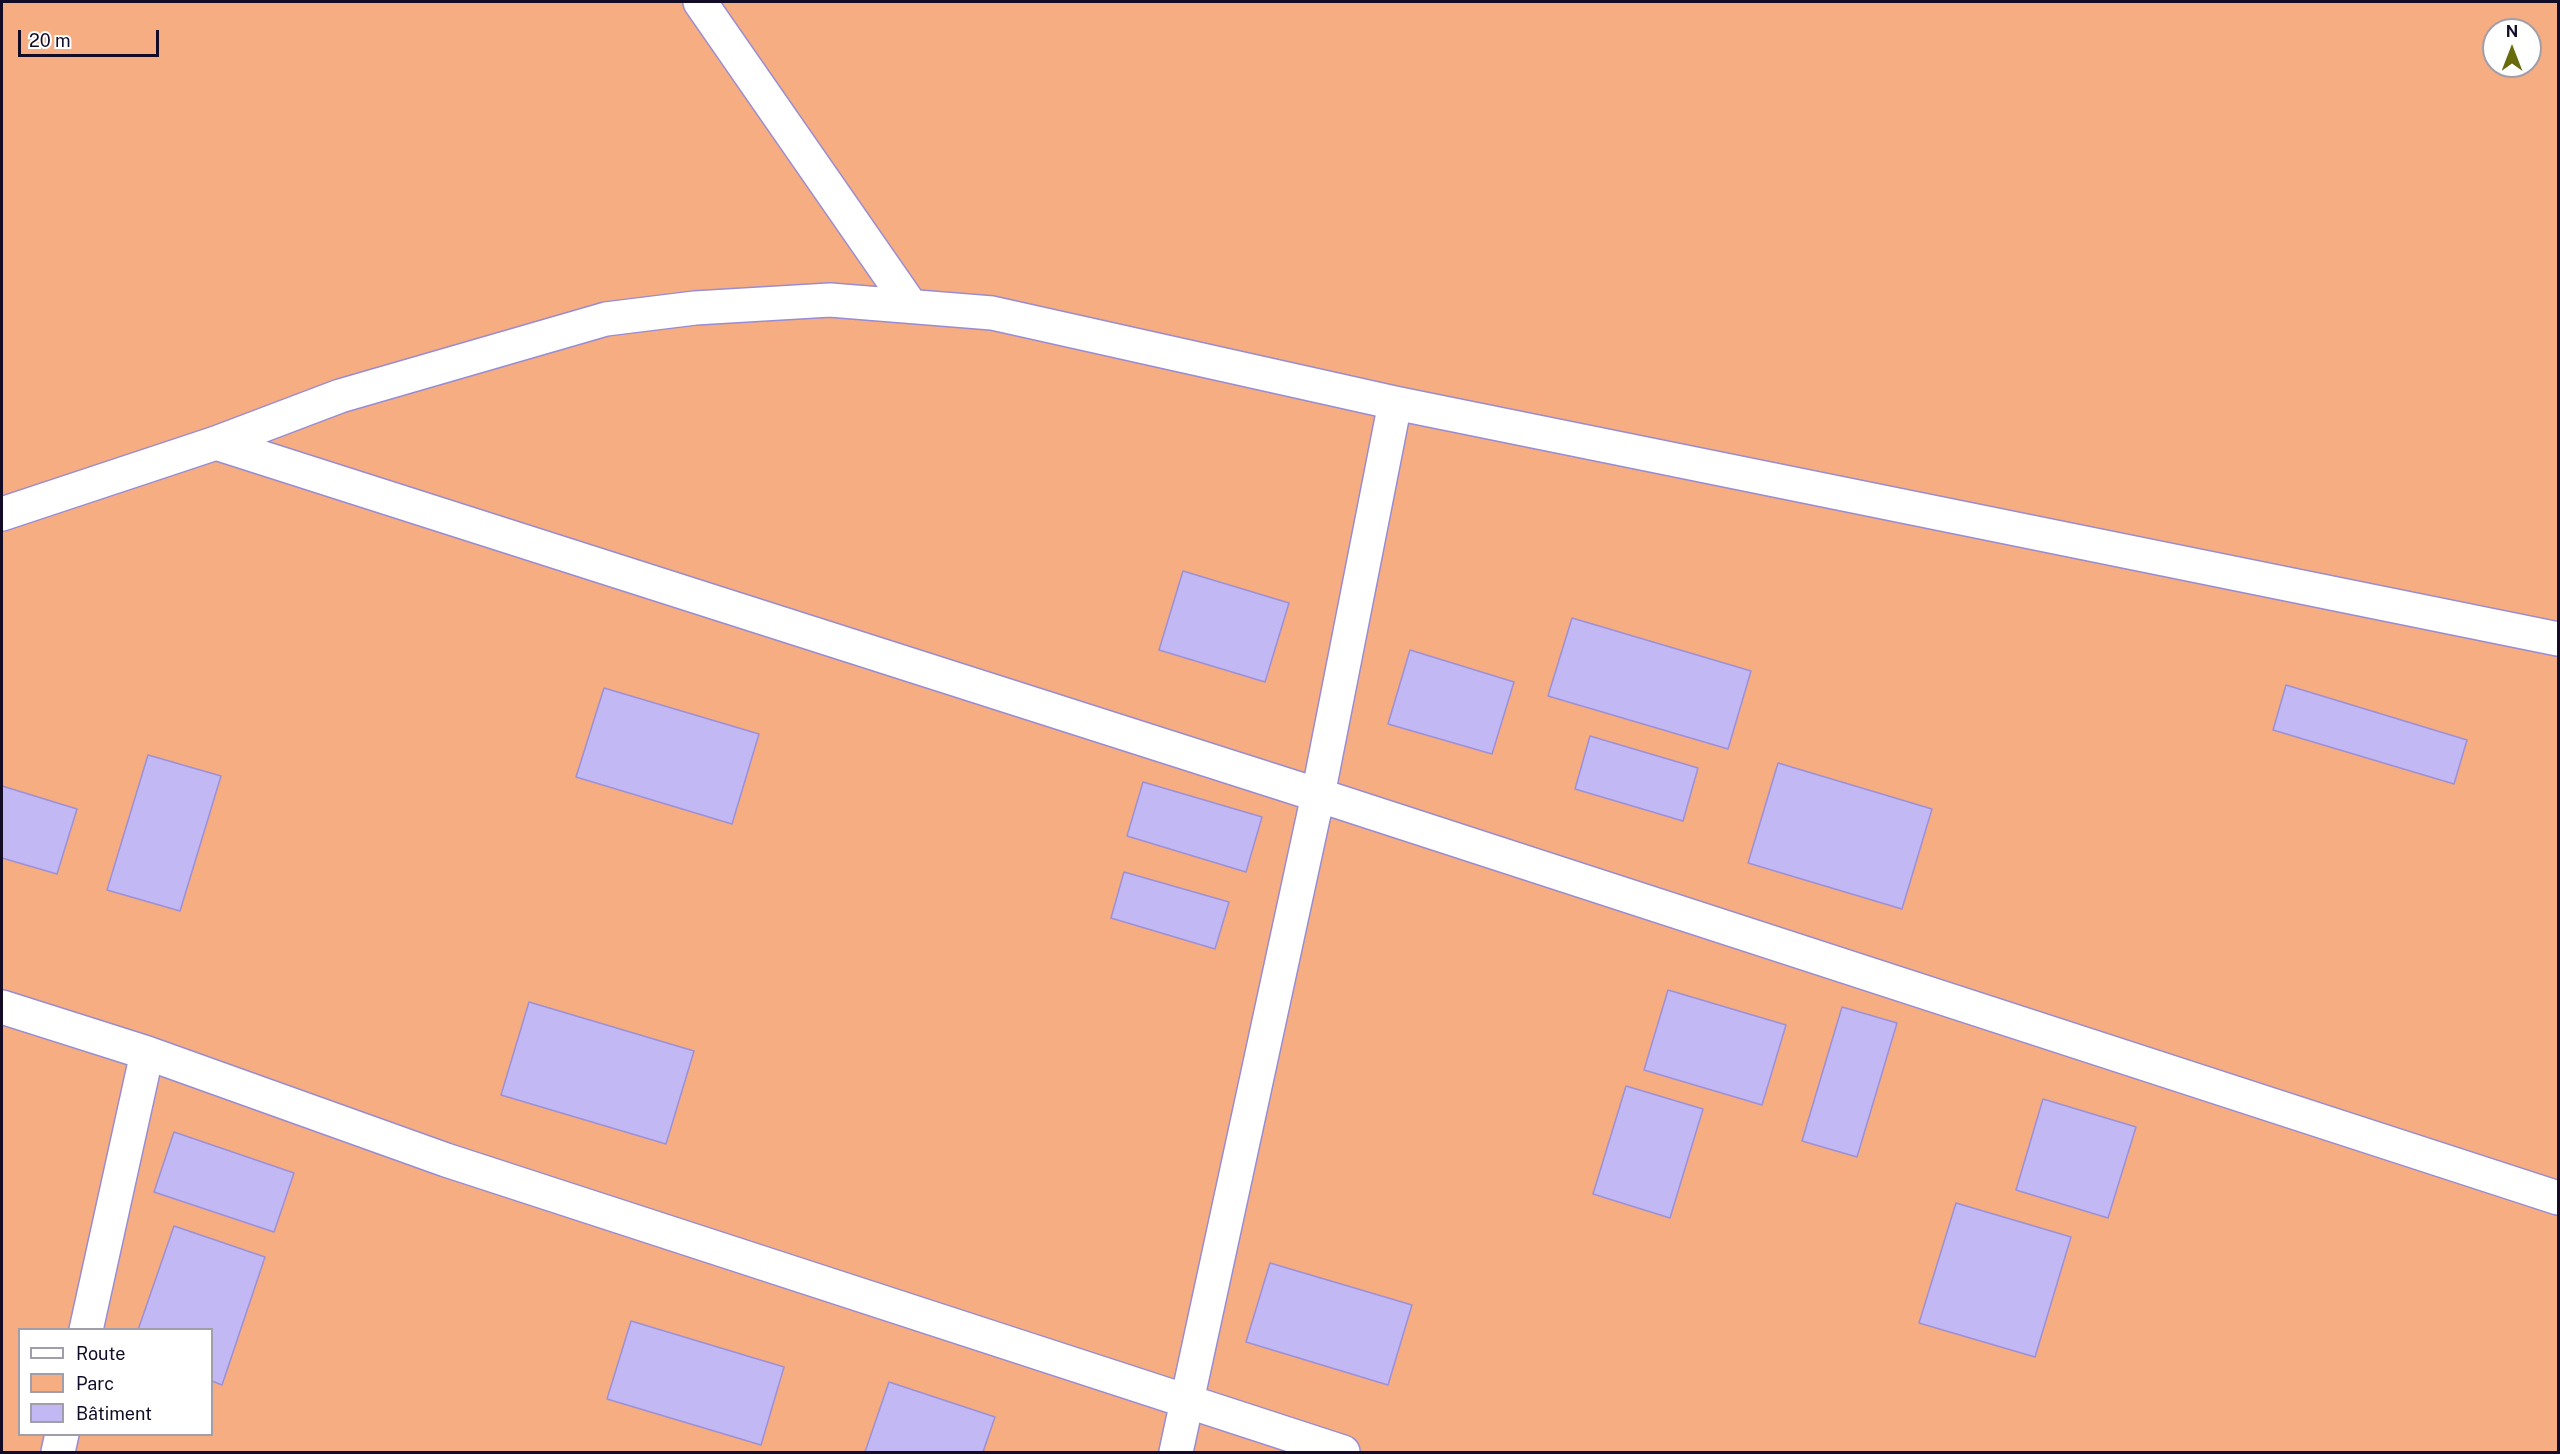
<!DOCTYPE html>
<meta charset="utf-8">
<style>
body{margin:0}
#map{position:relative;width:2560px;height:1454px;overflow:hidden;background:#e9e7f7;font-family:"Public Sans",sans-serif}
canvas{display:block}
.frame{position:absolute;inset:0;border:3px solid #130c27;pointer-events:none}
.legend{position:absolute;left:18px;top:1328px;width:195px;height:108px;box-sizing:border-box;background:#fff;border:2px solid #a19ea9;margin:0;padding:8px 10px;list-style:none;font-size:18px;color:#130c27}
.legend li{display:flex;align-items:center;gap:12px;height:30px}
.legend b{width:30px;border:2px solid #a19ea9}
.north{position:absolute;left:2482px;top:18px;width:60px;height:60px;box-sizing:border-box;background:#fff;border:2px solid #a19ea9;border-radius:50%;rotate:0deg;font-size:16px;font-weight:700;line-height:24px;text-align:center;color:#130c27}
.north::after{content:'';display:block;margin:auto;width:21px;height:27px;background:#676b0c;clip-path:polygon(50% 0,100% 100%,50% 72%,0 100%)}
.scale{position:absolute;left:18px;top:30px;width:141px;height:27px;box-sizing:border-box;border:3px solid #130c27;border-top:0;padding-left:8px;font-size:18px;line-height:21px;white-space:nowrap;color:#130c27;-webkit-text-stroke:4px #fff;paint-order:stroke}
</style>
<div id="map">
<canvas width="2560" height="1454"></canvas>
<div class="frame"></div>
<ul class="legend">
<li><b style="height:8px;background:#fff"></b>Route</li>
<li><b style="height:16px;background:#f5ad81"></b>Parc</li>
<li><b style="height:16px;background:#c2b8f4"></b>Bâtiment</li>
</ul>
<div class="north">N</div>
<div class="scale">20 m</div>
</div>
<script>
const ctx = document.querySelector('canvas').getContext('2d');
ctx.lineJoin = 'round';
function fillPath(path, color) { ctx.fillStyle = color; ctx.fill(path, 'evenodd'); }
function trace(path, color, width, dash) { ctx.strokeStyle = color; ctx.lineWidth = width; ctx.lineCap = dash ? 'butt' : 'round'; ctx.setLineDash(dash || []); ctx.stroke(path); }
fillPath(new Path2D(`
 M2 2H2558V1452H2ZM2494 30H2530V66H2494ZM20 1330H212V1434H20Z`), '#f5ad81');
const building = new Path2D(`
 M1183 571 1289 603 1265 682 1159 650Z
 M1572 618 1751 671 1728 749 1548 696Z
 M1410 650 1514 682 1492 754 1388 724Z
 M2286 685 2467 740 2454 784 2273 730Z
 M604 688 759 734 732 824 576 777Z
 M1590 736 1698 768 1683 821 1575 789Z
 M148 755 221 776 180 911 107 890Z
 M1778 763 1932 809 1902 909 1748 863Z
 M1143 782 1262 817 1246 872 1127 836Z
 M2 786 77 809 57 874 2 858Z
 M1124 872 1229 902 1215 949 1111 918Z
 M1668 990 1786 1025 1762 1105 1644 1070Z
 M529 1002 694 1051 666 1144 501 1095Z
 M1842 1007 1897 1023 1857 1157 1802 1141Z
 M1626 1086 1703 1109 1670 1218 1593 1194Z
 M2043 1099 2136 1127 2108 1218 2016 1190Z
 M174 1132 294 1173 274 1232 154 1192Z
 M1956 1203 2071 1237 2035 1357 1919 1323Z
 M174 1226 265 1257 222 1385 212 1381V1330H138Z
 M1270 1263 1412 1305 1388 1385 1246 1342Z
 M631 1321 784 1367 761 1445 607 1399Z
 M889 1382 995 1417 983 1452H865Z`);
fillPath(building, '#c2b8f4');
trace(building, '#9d90d7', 1.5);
const minor = new Path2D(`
 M700 2 911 306
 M216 443 1318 795 2558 1198
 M2 514 216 443 340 396 606 319 695 308 830 300 992 313 1395 403 2558 639
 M2 1007 147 1053 446 1160 1343 1452
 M86 1330 147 1053
 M58 1452 62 1434
 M1176 1452 1318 795 1395 403`);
trace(minor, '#998cd3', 36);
trace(minor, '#fff', 33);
</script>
